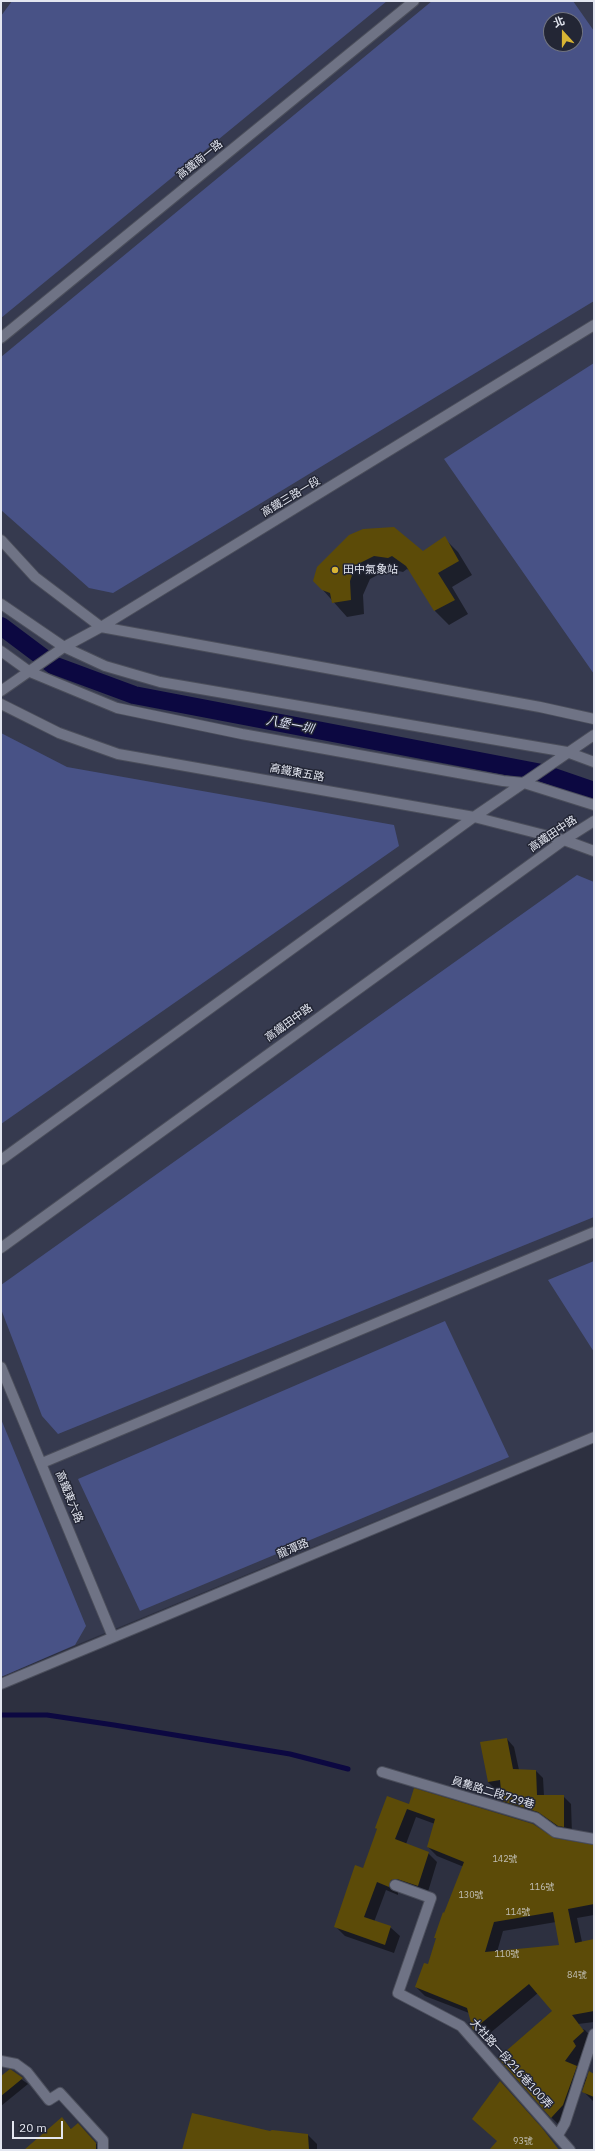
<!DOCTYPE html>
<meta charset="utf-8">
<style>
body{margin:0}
#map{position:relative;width:595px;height:2151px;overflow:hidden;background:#2d3040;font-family:"IBM Plex Sans","Noto Sans TC",sans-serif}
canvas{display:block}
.frame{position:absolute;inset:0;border:2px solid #e3e6f0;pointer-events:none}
.north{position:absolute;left:543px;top:12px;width:40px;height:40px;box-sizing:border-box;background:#232635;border:1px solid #707380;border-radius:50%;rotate:339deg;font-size:11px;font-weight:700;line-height:16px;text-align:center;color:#e3e6f0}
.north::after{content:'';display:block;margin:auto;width:14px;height:18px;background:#d8b434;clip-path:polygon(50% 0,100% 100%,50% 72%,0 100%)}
.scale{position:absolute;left:12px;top:2121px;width:51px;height:18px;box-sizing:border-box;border:2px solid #e3e6f0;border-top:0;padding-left:5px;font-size:12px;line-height:14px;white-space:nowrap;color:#e3e6f0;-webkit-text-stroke:3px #232635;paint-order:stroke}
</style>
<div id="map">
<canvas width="595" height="2151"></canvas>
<div class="frame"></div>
<div class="north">北</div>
<div class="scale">20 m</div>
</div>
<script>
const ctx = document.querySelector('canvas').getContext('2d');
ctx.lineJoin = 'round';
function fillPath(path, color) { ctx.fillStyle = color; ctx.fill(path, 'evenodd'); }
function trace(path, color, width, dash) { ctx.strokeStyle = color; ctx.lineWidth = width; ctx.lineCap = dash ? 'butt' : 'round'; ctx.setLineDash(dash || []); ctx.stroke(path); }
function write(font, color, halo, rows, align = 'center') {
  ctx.font = font + ' "IBM Plex Sans","Noto Sans TC",sans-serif'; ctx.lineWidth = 3; ctx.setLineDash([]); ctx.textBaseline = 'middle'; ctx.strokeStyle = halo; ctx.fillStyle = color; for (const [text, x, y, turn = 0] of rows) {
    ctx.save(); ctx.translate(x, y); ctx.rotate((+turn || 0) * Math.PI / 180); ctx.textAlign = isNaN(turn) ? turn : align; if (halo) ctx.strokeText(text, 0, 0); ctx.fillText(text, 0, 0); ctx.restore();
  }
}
fillPath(new Path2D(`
 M1 1H594V1431L1 1676ZM551 20H575V44H551Z`), '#363a4f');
fillPath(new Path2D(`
 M12 1H387L1 318V16Z
 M432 1H573L594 31V301L113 593 89 588 1 510V357ZM551 20H575V44H551Z
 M594 363V674L444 459Z
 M1 733 67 767 394 825 399 846 1 1124Z
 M577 875 594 882V1217L58 1434 42 1416 1 1309V1285Z
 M594 1261V1352L548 1280Z
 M445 1321 509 1457 140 1611 78 1479Z
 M1 1419 86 1626 75 1645 1 1677Z`), '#485286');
fillPath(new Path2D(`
 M350 536 423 552 444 538 458 552 472 575 452 587 468 614 449 625 435 611 410 571 407 569 403 572 389 569 370 579 363 595 364 614 347 617 314 580Z
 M507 1739 514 1747 519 1770H535L543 1778 544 1796H563L571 1804 572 1834 566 1833 547 1819 511 1809 503 1801 502 1789 496 1790 488 1782Z
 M594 1797V1815L593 1814Z
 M409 1805 553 1839 594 1846V1915L577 1918 582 1942 594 1940V2022L570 2025 585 2030 594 2040 582 2052 585 2056 577 2067 587 2078 572 2115 561 2127 551 2117 566 2024 538 1993 483 2039 474 2030 469 2013 425 1996 416 1987 429 1965 437 1939 435 1937 464 1867 437 1856 428 1847 435 1824 416 1817 406 1844 428 1853 437 1862 427 1895 404 1887 398 1892V1895L386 1890 374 1922 390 1927 400 1936 394 1953 345 1936 336 1927 363 1869 378 1830 376 1828ZM556 1922 560 1946 497 1952 503 1931Z
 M10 2071 28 2084 1 2106V2077Z
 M594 2075V2102L583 2091Z
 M62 2118 72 2130H84L102 2150H31Z
 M271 2133 307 2134 317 2144V2150H183Z`), '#0007');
trace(new Path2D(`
 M1 1715H47L114 1725 290 1754 348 1769`), '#0c0841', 5);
trace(new Path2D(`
 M1 626 53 665 134 695 542 773 594 791`), '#0c0841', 18);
fillPath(new Path2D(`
 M394 527 423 551 445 536 459 561 438 573 455 600 434 611 406 566 392 556 388 558 374 556 356 565 350 581 351 600 332 603 330 593 322 590 313 581 317 567 349 535 363 529Z
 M507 1738 513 1769 536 1770 537 1795H564V1827L558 1826 538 1812 502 1801 500 1780 488 1782 480 1742Z
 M414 1788 533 1824 554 1838 594 1845V1904L568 1909 575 1943 594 1939V2011L572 2015 584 2031 573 2041 576 2046 565 2061 577 2066 563 2105 551 2118 498 2058 552 2011 529 1984 473 2030 467 2008 415 1987 424 1963 428 1964 436 1938H434L443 1912 444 1913 464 1862 427 1847 435 1819 407 1809 395 1839 429 1852 418 1886 397 1879 391 1880 389 1887 377 1882 364 1917 391 1926 385 1945 334 1927 355 1865 363 1868 377 1829 375 1828 387 1796 409 1804ZM553 1912 559 1945 485 1952 494 1922Z
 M10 2069 23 2078 1 2096V2076Z
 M589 2071 594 2074V2097L582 2092Z
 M500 2081 542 2128 559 2150H489L497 2141 472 2119Z
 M192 2113 270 2131 272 2130 308 2134 309 2150H182Z
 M62 2117 71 2129 78 2123 96 2143V2150H24Z`), '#5c4b08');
const minor = new Path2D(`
 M1 338 414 1
 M1 540 35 577 101 627 540 707 594 719
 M1 604 64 647 105 666 160 682 526 745 567 752 594 762
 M1 651 30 672 117 708 242 734 503 781 524 783 594 805
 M1 691 64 647 101 627 594 325
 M1 704 59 733 118 754 474 817 564 840 594 851
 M1 1160 474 817 594 735
 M1 1248 564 840 594 821
 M1 1367 113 1637
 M42 1463 594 1232
 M1 1684 594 1437
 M382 1772 536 1818 555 1832 594 1839
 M395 1885 431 1898 398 1993 461 2026 570 2150
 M1 2061 16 2064 27 2072 49 2100 60 2093 103 2140V2150
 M558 2135 565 2123 594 2034`);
trace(minor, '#4b4e5b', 12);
trace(minor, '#6f7385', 10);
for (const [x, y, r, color] of [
 [335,570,4,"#d8b434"]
]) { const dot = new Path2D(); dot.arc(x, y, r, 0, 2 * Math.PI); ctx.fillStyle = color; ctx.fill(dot); trace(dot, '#232635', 1.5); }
write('9px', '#c1bfb6', null, [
 ["142號",505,1859],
 ["116號",542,1887],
 ["130號",471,1895],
 ["114號",518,1912],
 ["110號",507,1954],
 ["84號",577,1975],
 ["93號",523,2141]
]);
write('11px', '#e3e6f0', '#232635', [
 ["高鐵南一路",200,160,-39],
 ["高鐵三路一段",291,497,-31],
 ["高鐵東五路",297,773,10],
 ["高鐵田中路",553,834,-34],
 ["高鐵田中路",289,1023,-36],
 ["高鐵東六路",69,1497,68],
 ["龍潭路",293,1549,-23],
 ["員集路二段729巷",493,1793,17],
 ["大社路一段216巷100弄",511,2064,48]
]);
write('11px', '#e3e6f0', '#232635', [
 ["田中氣象站",343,570]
], 'left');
write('italic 12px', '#dbe0f3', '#232635', [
 ["八堡一圳",290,725,11]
]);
</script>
